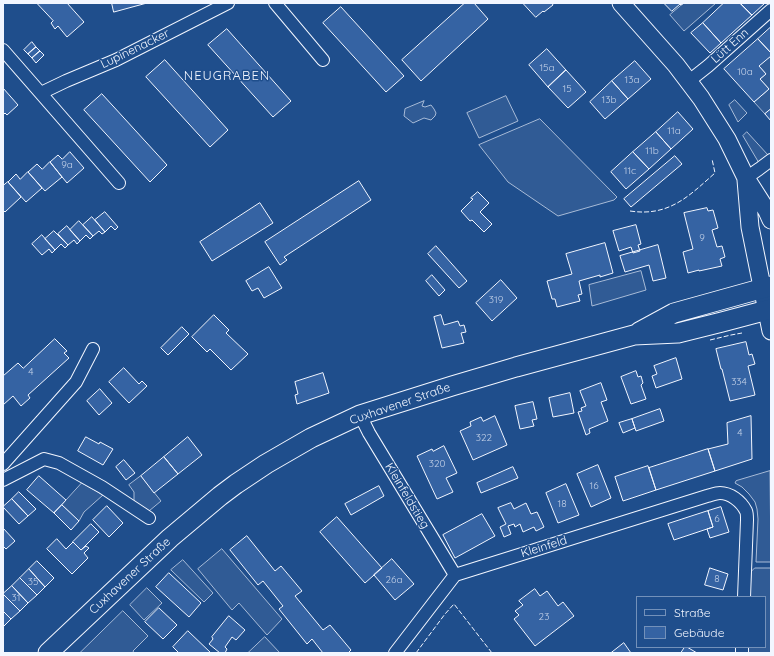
<!DOCTYPE html>
<meta charset="utf-8">
<style>
body{margin:0}
#map{position:relative;width:774px;height:656px;overflow:hidden;background:#1f4e8c;font-family:Quicksand,sans-serif}
canvas{display:block}
.frame{position:absolute;inset:0;border:4px solid #f2f6ff;pointer-events:none}
.legend{position:absolute;left:636px;top:596px;width:130px;height:52px;box-sizing:border-box;background:#1f4e8c;border:1px solid #7391ba;margin:0;padding:5px 7px;list-style:none;font-size:12px;color:#f2f6ff}
.legend li{display:flex;align-items:center;gap:8px;height:20px}
.legend b{width:20px;border:1px solid #7391ba}
</style>
<div id="map">
<canvas width="774" height="656"></canvas>
<div class="frame"></div>
<ul class="legend">
<li><b style="height:5px;background:#1f4e8c"></b>Straße</li>
<li><b style="height:11px;background:#3563a3"></b>Gebäude</li>
</ul>
</div>
<script>
const ctx = document.querySelector('canvas').getContext('2d');
ctx.lineJoin = 'round';
function fillPath(path, color) { ctx.fillStyle = color; ctx.fill(path, 'evenodd'); }
function trace(path, color, width, dash) { ctx.strokeStyle = color; ctx.lineWidth = width; ctx.lineCap = dash ? 'butt' : 'round'; ctx.setLineDash(dash || []); ctx.stroke(path); }
function write(font, color, halo, rows, align = 'center') {
  ctx.font = font + ' Quicksand,sans-serif'; ctx.lineWidth = 3; ctx.setLineDash([]); ctx.textBaseline = 'middle'; ctx.strokeStyle = halo; ctx.fillStyle = color; for (const [text, x, y, turn = 0] of rows) {
    ctx.save(); ctx.translate(x, y); ctx.rotate((+turn || 0) * Math.PI / 180); ctx.textAlign = isNaN(turn) ? turn : align; if (halo) ctx.strokeText(text, 0, 0); ctx.fillText(text, 0, 0); ctx.restore();
  }
}
const built = new Path2D(`
 M684 3H716L684 31 670 15Z
 M771 56V109L765 114 754 102 769 89 760 79 766 74 759 66Z
 M506 96 518 121 479 138 467 113Z
 M735 100 747 113 738 122 729 105Z
 M424 101 422 106 425 107 431 105 434 109 436 113 435 116 431 120 424 118 413 123 404 116 405 109Z
 M540 119 617 197 614 200 558 216 508 182 479 145Z
 M747 132 768 155 759 163 743 136Z
 M641 271 646 290 592 306 589 285Z
 M770 471 771 562H756L758 519 757 509 755 502 749 494 742 487 735 483 736 481Z
 M141 476 161 501 149 511 134 501V492L129 485Z
 M82 483 103 495 84 512 79 521 62 505Z
 M222 549 282 619 267 635 239 603 232 610 198 569Z
 M183 560 213 593 204 602 171 570Z
 M755 568H771V653H747L748 647H765V597H750L751 572Z
 M147 588 162 603 144 620 130 605Z
 M123 611 148 636 133 651 134 653H80Z
 M265 637 280 653H248Z`);
fillPath(built, '#305b95');
trace(built, '#a8bbd7', 1);
const building = new Path2D(`
 M37 3H67L84 22 67 37 58 26 55 29 51 23 53 21Z
 M112 3H147L114 12Z
 M465 3H474L488 19 421 81 402 60Z
 M523 3H552L553 5 544 12 543 11 536 17Z
 M664 3H684L681 5 680 4 672 11Z
 M724 3H740L752 15 721 43 703 23Z
 M740 3H765L752 15Z
 M341 7 404 76 386 92 323 23Z
 M703 23 721 43 710 53 691 33Z
 M771 27V53L758 39Z
 M227 29 291 101 273 117 208 45Z
 M758 39 771 53V56L759 66 766 74 760 79 769 89 754 102 724 69Z
 M32 42 36 47 28 54 24 50Z
 M36 47 40 51 32 58 28 54Z
 M547 49 566 70 548 87 529 65Z
 M40 51 44 55 36 63 32 58Z
 M165 60 228 130 210 147 146 77Z
 M635 61 651 79 628 99 612 81Z
 M566 70 586 92 568 108 548 87Z
 M612 81 628 99 605 119 590 102Z
 M3 88 18 105 7 115 5 113 3 115Z
 M102 94 167 165 150 182 84 110Z
 M771 109V121L765 114Z
 M678 112 693 129 671 149 656 132Z
 M656 132 671 149 649 169 633 152Z
 M70 152 84 168 67 183 50 162 58 155 62 159Z
 M633 152 649 169 626 189 611 172Z
 M675 156 682 164 631 207 624 199Z
 M50 162 62 177 45 191 28 172 37 164 42 169Z
 M28 172 42 188 26 202 8 182 16 174 20 179Z
 M359 181 371 200 284 257 287 260 280 265 265 242Z
 M8 182 21 197 5 212 3 210V186Z
 M478 192 489 203 480 212 492 224 484 232 472 220 470 221 461 211 473 199 471 198Z
 M260 203 273 223 212 261 200 242Z
 M707 208 708 211 713 210 718 228 712 230 717 247 722 246 725 257 720 259 722 266 699 271V270L688 273 683 252 693 249 684 213Z
 M105 212 118 227 115 230 111 226 105 232 95 220Z
 M92 217 105 232 102 234 99 231 93 236 83 225Z
 M79 221 93 236 90 239 86 235 80 241 70 230Z
 M636 225 641 244 638 245 640 251 633 253 631 247 619 251 613 231Z
 M67 226 80 241 77 244 74 240 68 245 58 234Z
 M54 231 68 245 65 248 61 244 55 250 45 239Z
 M42 235 55 250 52 253 49 249 42 255 32 244Z
 M605 243 613 273 600 277V275L579 281 582 294 578 295 580 301 557 307 555 299H552L547 281 572 274 566 254Z
 M658 245 666 278 653 281 649 265 625 272 620 256Z
 M436 246 467 281 459 288 428 254Z
 M269 267 282 288 264 298 258 288 252 291 246 281Z
 M432 275 445 290 439 296 426 281Z
 M501 280 517 298 492 321 476 303Z
 M214 315 229 330 226 333 248 354 231 370 210 349 207 352 192 337Z
 M441 315 444 325 458 321 460 326 464 325 466 332 461 333 464 343 442 348 434 317Z
 M182 327 189 334 168 355 161 348Z
 M55 339 67 351 64 353 69 358 28 395 30 398 21 406 13 396 3 405V376L18 363 23 368Z
 M746 342 749 355 752 354 755 364 748 366 755 395 730 401 722 369H721L716 349Z
 M676 358 682 379 656 388 652 376 657 374 654 366Z
 M124 368 139 384 142 381 147 386 129 403 109 382Z
 M636 371 638 377 641 376 643 383 641 385 646 399 631 404 621 377Z
 M323 373 329 393 297 404 295 395 298 394 295 382Z
 M601 383 607 400 601 402 608 421 589 429 590 433 586 435 578 412 582 411 581 408 586 406 580 391Z
 M100 389 112 403 99 415 87 401Z
 M570 393 574 413 553 417 549 398Z
 M533 402 537 419 532 420 534 426 520 429 515 406Z
 M660 409 664 421 636 431 632 419Z
 M495 416 507 445 473 460 460 431 471 426 470 422 481 417 483 421Z
 M751 416 752 459 715 471 708 449 728 444 727 423Z
 M632 419 635 428 623 433 619 423Z
 M86 437 99 444 100 442 113 449 103 465 78 451Z
 M188 437 202 455 178 474 164 457Z
 M444 446 457 473 446 478 453 492 437 499 417 456 432 449 433 451Z
 M708 449 715 471 656 490 649 468Z
 M164 457 178 474 154 493 141 476Z
 M124 460 135 473 126 480 116 467Z
 M598 465 611 498 591 507 577 474Z
 M648 466 656 490 623 501 615 477Z
 M513 467 518 478 481 493 477 483Z
 M39 476 66 500 54 513 27 490Z
 M566 484 579 515 558 523 546 493Z
 M379 486 384 496 351 515 345 504Z
 M19 492 36 509 28 516 12 499Z
 M12 499 28 516 19 524 3 507Z
 M511 503 514 509 526 503 531 514 537 512 544 527 536 531 534 527 523 532 520 524 515 527 514 524 508 526 511 534 504 537 500 527 506 524 498 508Z
 M62 505 79 521 71 530 54 513Z
 M107 506 123 523 109 537 93 520Z
 M721 507 729 532 710 538 707 529 713 527 708 511Z
 M708 511 713 527 674 540 668 524Z
 M482 514 495 536 455 558 443 535Z
 M337 517 382 568 365 583 320 532Z
 M91 524 99 532 81 550 73 542Z
 M3 528 15 541 6 549 3 546Z
 M247 536 275 571 281 566 302 591 295 596 323 630 330 625 351 650 348 653H323L312 639 307 644 279 609 283 606 263 581 258 585 230 550Z
 M57 539 66 549 73 542 81 550 86 546 89 548 84 553 88 558 72 574 47 549Z
 M392 559 414 584 395 600 374 575Z
 M37 561 54 578 45 587 29 569Z
 M710 568 728 574 723 590 705 585Z
 M29 569 45 587 37 595 20 578Z
 M169 573 201 603 189 617 156 587Z
 M20 578 37 595 28 603 12 586Z
 M12 586 28 603 20 611 3 594Z
 M535 589 540 596 547 591 558 606 563 602 574 616 535 646 514 619 519 615 515 611 523 605 519 601Z
 M3 594 20 611 11 619 3 611Z
 M159 608 177 625 163 639 145 622Z
 M3 611 11 619 3 627Z
 M229 616 245 630 236 640 232 637 225 647 227 649 225 653H220L209 644 213 639 212 637Z
 M188 631 211 653H179L173 647Z
 M624 643 631 653H611Z
 M685 647H687L697 653H681Z`);
fillPath(building, '#3563a3');
trace(building, '#f2f6ff', 1);
const street = new Path2D(`
 M275 3 323 60
 M3 50 119 183
 M689 81 708 66 771 10
 M41 93 66 81 116 60 228 3
 M746 178 759 169 771 160
 M360 415 369 433 455 575
 M3 464 76 382 93 349
 M3 480 44 459 59 463 102 487 149 518
 M395 653 455 575 707 496C711 495 716 493 720 493 730 493 741 501 746 511 747 513 747 517 747 520L744 597
 M742 653V647`);
const secondary = new Path2D(`
 M621 3 676 65 701 98 727 139 746 178 767 211 771 220
 M746 180 750 227 771 331`);
const primary = new Path2D(`
 M639 332 674 313 771 286
 M48 653 170 538 220 496 236 484 266 464 311 438 360 415 452 386 516 367 634 335 678 333 722 322 771 309`);
trace(street, '#f2f6ff', 14);
trace(secondary, '#f2f6ff', 19);
trace(primary, '#f2f6ff', 21);
trace(street, '#1f4e8c', 12);
trace(secondary, '#1f4e8c', 17);
trace(primary, '#1f4e8c', 19);
trace(new Path2D(`
 M630 211C669 217 689 196 715 173L712 159
 M710 340 731 335 742 333
 M416 653 445 614 454 604 492 653`), '#f2f6ff', 1, [5, 2]);
write('10px', '#c3d1e8', null, [
 ["15a",547,68],
 ["10a",745,72],
 ["13a",632,80],
 ["15",567,89],
 ["13b",609,100],
 ["11a",674,131],
 ["11b",652,151],
 ["9a",67,165],
 ["11c",630,171],
 ["9",702,238],
 ["319",496,300],
 ["4",31,372],
 ["334",739,382],
 ["4",740,433],
 ["322",484,438],
 ["320",437,464],
 ["16",594,486],
 ["18",562,504],
 ["6",717,519],
 ["8",717,579],
 ["26a",394,580],
 ["35",33,582],
 ["31",16,598],
 ["23",544,617]
]);
write('12px', '#f2f6ff', '#1f4e8c', [
 ["Lütt Enn",730,46,-42],
 ["Lupinenacker",135,49,-26],
 ["Cuxhavener Straße",400,404,-19],
 ["Kleinfeldstieg",407,496,59],
 ["Kleinfeld",544,547,-17],
 ["Cuxhavener Straße",130,576,-43]
]);
ctx.letterSpacing = '1px';
write('13px', '#f2f6ff', '#1f4e8c', [
 ["NEUGRABEN",227,76]
]);
ctx.letterSpacing = '0px';
</script>
